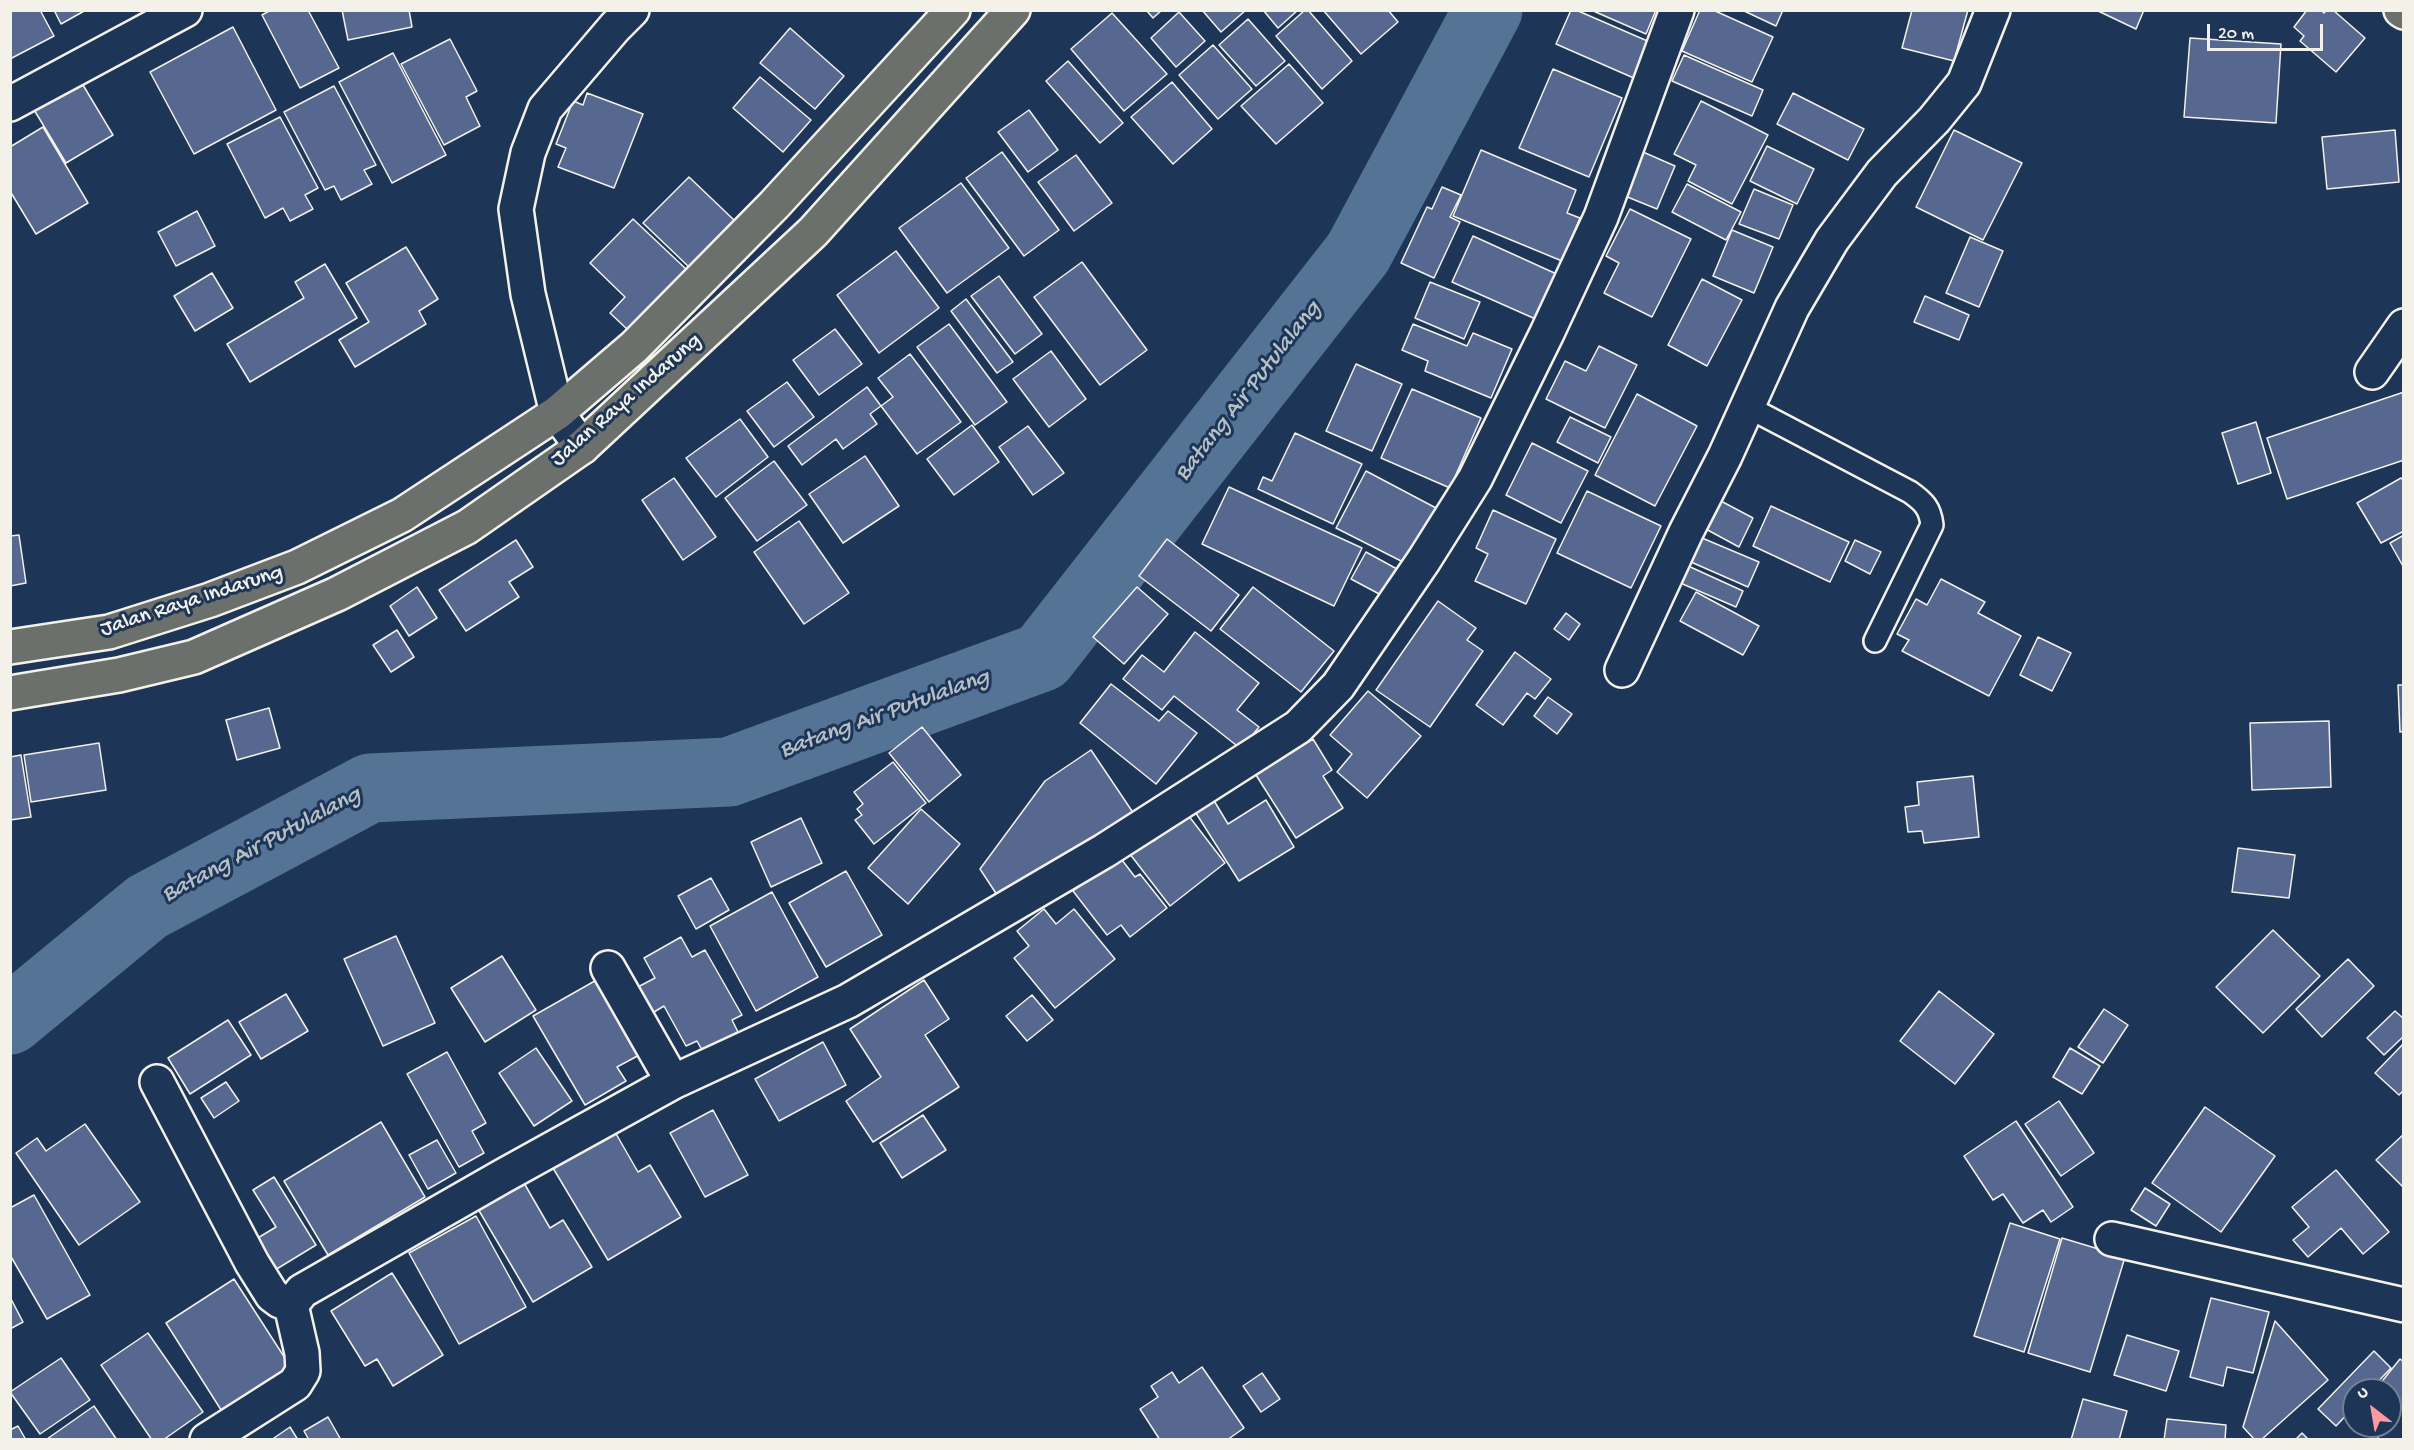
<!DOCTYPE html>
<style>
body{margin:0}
#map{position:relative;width:2414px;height:1450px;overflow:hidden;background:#1d3557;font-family:"Gochi Hand",sans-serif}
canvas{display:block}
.frame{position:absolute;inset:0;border:12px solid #f4f1e8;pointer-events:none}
.north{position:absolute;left:2342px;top:1378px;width:60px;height:60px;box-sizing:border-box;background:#1d3557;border:2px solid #738091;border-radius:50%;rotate:329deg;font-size:16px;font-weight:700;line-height:24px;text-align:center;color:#f4f1e8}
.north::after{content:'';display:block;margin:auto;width:21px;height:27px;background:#ff9aa2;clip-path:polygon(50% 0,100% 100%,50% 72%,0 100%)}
.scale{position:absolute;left:2207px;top:24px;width:116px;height:27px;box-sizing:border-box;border:3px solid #f4f1e8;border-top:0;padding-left:8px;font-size:18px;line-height:21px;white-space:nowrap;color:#f4f1e8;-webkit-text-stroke:4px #1d3557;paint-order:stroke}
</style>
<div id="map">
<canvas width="2414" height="1450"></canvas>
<div class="frame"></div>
<div class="north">U</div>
<div class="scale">20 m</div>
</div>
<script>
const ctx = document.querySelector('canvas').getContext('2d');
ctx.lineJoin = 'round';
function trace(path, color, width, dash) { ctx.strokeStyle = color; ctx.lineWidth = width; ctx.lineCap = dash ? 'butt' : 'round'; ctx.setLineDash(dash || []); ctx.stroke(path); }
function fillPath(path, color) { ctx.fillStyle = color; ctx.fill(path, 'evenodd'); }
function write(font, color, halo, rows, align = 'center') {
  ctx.font = font + ' "Gochi Hand",sans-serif'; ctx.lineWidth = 6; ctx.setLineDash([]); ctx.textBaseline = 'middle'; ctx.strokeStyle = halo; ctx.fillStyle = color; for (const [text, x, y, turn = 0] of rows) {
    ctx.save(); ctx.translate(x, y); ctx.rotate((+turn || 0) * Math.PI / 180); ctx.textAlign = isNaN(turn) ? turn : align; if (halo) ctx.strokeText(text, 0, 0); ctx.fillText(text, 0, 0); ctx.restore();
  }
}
trace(new Path2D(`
 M10 1020 147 907 370 788 729 772 1042 657 1358 253 1488 10`), '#557394', 69);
const building = new Path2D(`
 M10 10H40L54 36 10 59Z
 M54 10H86L61 24Z
 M271 10H308L339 68 300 88 262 15Z
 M342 10H409L412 27 348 40Z
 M1146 10H1162L1153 18Z
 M1202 10H1246L1221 32Z
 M1263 10H1298L1278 28Z
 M1305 10H1308L1352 61 1322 89 1276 36Z
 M1323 10H1388L1398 22 1361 54Z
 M1571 10H1576L1652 43 1636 79 1556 44Z
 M1591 10H1656L1646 34Z
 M1700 10H1713L1773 37 1752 82 1682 51Z
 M1742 10H1783L1776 26Z
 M1912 10H1968L1954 61 1902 48Z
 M2096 10H2144L2136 29Z
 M2307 10H2321L2324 13 2326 10H2333L2365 38 2336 72 2300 41 2304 36 2294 27Z
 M1179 12 1205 41 1176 67 1151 38Z
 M1112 13 1167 74 1124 111 1071 49Z
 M1248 19 1285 61 1256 86 1219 45Z
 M233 27 276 110 194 154 150 72Z
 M790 28 844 76 815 109 760 63Z
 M2190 38 2281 44 2276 123 2184 117Z
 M450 39 477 91 466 97 480 126 444 145 401 64Z
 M1213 45 1252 89 1218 119 1179 75Z
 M393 53 446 155 392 183 339 82Z
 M1684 55 1763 90 1752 116 1672 81Z
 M1068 61 1123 123 1100 143 1046 81Z
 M1289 64 1323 103 1276 144 1241 106Z
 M1553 69 1622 98 1589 177 1519 148Z
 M760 77 811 120 783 152 733 108Z
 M80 80 113 135 66 163 33 108Z
 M1172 82 1212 129 1173 164 1131 117Z
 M334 86 376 165 364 170 372 184 341 200 334 186 325 190 284 112Z
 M587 93 643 114 614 188 558 167 566 148 556 144 573 101 583 105Z
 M1793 93 1864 129 1848 160 1777 124Z
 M1701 101 1768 135 1732 204 1688 181 1696 165 1674 154Z
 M1029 110 1058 150 1028 172 998 132Z
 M280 117 318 188 305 195 313 209 290 221 283 208 265 218 227 144Z
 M43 127 88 203 36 234 10 191V147Z
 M1954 130 2022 163 1983 240 1916 207Z
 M2395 130 2399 182 2327 189 2322 137Z
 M1767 146 1814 169 1797 204 1750 181Z
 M1481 150 1576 190 1567 213 1580 218 1562 261 1453 216Z
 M1002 152 1059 230 1024 256 966 178Z
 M1643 152 1675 166 1657 209 1625 196Z
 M1076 155 1112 203 1074 231 1038 182Z
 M689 177 734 220 689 267 643 223Z
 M961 183 1009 248 947 293 899 228Z
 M1687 184 1741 212 1726 240 1672 212Z
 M1442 187 1461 195 1450 217 1460 222 1434 278 1401 263 1427 207 1432 209Z
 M1754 189 1793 205 1779 239 1739 224Z
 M1630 209 1691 239 1652 317 1604 293 1619 263 1606 256Z
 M197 211 215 246 176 266 158 232Z
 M633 219 686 269 628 330 610 313 625 297 590 263Z
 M1732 230 1773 247 1754 293 1713 276Z
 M1473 236 1561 276 1540 321 1452 282Z
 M1970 237 2003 251 1979 307 1946 293Z
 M406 247 438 299 419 311 426 324 355 367 339 340 369 322 346 283Z
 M896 251 939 308 879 353 837 295Z
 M1082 262 1147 350 1100 385 1034 297Z
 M325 264 357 318 250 382 227 344 304 298 295 282Z
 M212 273 233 308 195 331 174 296Z
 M999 276 1042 334 1015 354 971 296Z
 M1702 279 1742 300 1707 366 1668 345Z
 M1430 282 1480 302 1464 339 1415 318Z
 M1925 296 1969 315 1959 340 1914 322Z
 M966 299 1013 362 997 373 951 311Z
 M949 324 1007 402 975 425 917 347Z
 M1413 324 1467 346 1473 333 1512 349 1491 398 1425 371 1428 361 1402 350Z
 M835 329 862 364 819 395 793 360Z
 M1599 346 1637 365 1605 428 1546 399 1565 361 1586 371Z
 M1051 351 1086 399 1049 427 1013 379Z
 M910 354 961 422 917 454 881 406 893 397 878 378Z
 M1356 364 1402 384 1372 451 1326 431Z
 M787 382 814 417 774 447 747 411Z
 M867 387 881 406 870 414 877 424 843 449 836 439 802 465 788 446Z
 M1412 389 1481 418 1450 488 1381 458Z
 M2404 392V460L2287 499 2267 438Z
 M1637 394 1697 426 1655 506 1595 475Z
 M1570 417 1611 437 1598 463 1557 442Z
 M740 419 768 457 716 497 686 458Z
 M2256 422 2271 473 2238 484 2222 433Z
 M972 425 999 462 954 495 927 459Z
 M1028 426 1064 473 1033 495 999 447Z
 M1295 433 1362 464 1333 524 1258 489 1263 477 1272 481Z
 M1532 443 1588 471 1561 523 1506 495Z
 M865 456 899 506 843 543 809 494Z
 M774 461 807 505 757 541 725 498Z
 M1366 471 1436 508 1407 564 1336 528Z
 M674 478 716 537 683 560 642 500Z
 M2401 478 2404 481V531L2381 543 2357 503Z
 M1229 487 1362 548 1334 606 1202 544Z
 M1587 491 1661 526 1631 588 1557 553Z
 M1719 500 1753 518 1739 547 1704 528Z
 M1771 506 1849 542 1830 582 1753 546Z
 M1493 510 1556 539 1526 604 1475 581 1488 554 1476 548Z
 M799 521 849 593 804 624 754 552Z
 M19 535 26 583 10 586V536Z
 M2404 535V568L2390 543Z
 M1702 538 1759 562 1748 587 1691 562Z
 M1167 539 1239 595 1211 631 1139 576Z
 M516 540 533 567 509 582 519 597 466 631 439 590Z
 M1855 540 1881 552 1870 574 1845 561Z
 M1366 552 1397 569 1383 596 1351 579Z
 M1686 565 1743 591 1736 607 1678 582Z
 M1941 579 1985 602 1978 613 2021 636 1989 696 1902 651 1909 640 1897 634 1916 599 1927 605Z
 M417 587 437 618 409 636 390 606Z
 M1137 587 1168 614 1124 664 1093 637Z
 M1253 587 1334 651 1301 692 1220 629Z
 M1696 592 1759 626 1743 655 1680 621Z
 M1438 601 1476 628 1467 640 1483 651 1430 727 1376 690Z
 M1566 613 1580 624 1569 640 1554 629Z
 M397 630 414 657 391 672 373 645Z
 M1195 632 1259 683 1237 710 1259 727 1241 749 1174 696 1162 710 1123 679 1142 655 1164 672Z
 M2038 637 2071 653 2052 691 2020 675Z
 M1515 652 1551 679 1535 699 1527 693 1503 725 1476 705Z
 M1111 684 1159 721 1168 711 1197 733 1156 784 1080 723Z
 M2398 685H2404V731L2400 732Z
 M1368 691 1421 736 1367 798 1337 772 1352 754 1330 735Z
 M1548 697 1572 714 1557 734 1534 716Z
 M269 708 280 748 237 760 226 720Z
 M2329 721 2331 787 2252 790 2250 723Z
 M922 727 961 775 929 802 889 753Z
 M1313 739 1332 770 1323 776 1343 808 1296 838 1256 775Z
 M99 743 106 790 31 802 24 755Z
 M1091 750 1134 814 1001 901 980 869 1045 781Z
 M21 755 31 817 10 820V757Z
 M893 762 926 803 874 844 855 820 862 815 857 809 863 804 854 792Z
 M1973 776 1979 837 1924 843 1922 831 1908 832 1905 807 1919 805 1917 782Z
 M1213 799 1228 824 1266 800 1294 847 1239 881 1194 810Z
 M921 809 960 844 908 904 868 868Z
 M1188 815 1225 863 1170 906 1126 849 1147 833 1154 841Z
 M801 818 822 863 771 887 751 842Z
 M2238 848 2295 855 2289 898 2232 892Z
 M1119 856 1135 877 1140 874 1167 908 1130 937 1121 925 1107 935 1073 891Z
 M846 871 882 935 826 967 789 903Z
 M711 878 729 910 696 929 678 896Z
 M772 892 818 977 756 1011 710 926Z
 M1044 909 1056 924 1074 909 1115 959 1055 1008 1014 958 1029 946 1017 931Z
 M2273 930 2320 976 2263 1033 2216 987Z
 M396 936 435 1023 383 1046 344 959Z
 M681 937 692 957 705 950 742 1015 732 1020 738 1032 703 1052 697 1041 686 1046 664 1006 649 1015 634 989 655 978 644 958Z
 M502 956 536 1010 485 1042 451 988Z
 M2348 959 2374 986 2322 1037 2296 1009Z
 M600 978 643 1053 617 1067 626 1081 585 1105 533 1016Z
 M924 980 949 1019 925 1035 959 1087 873 1142 846 1101 881 1077 850 1029Z
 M1939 991 1994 1034 1955 1084 1900 1041Z
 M286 994 308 1031 261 1059 239 1022Z
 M1032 995 1053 1020 1027 1041 1006 1016Z
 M2104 1009 2128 1025 2103 1063 2078 1047Z
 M2395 1011 2404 1019V1036L2384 1055 2367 1038Z
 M228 1020 251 1055 190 1094 168 1058Z
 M823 1042 846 1085 779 1121 755 1079Z
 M2404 1043V1090L2399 1095 2375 1073Z
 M536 1048 572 1101 534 1126 499 1073Z
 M2070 1048 2100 1066 2082 1094 2053 1077Z
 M447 1052 486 1123 472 1131 484 1153 459 1167 407 1074Z
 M226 1082 239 1101 214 1118 201 1098Z
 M2059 1101 2094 1153 2061 1176 2025 1124Z
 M2205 1107 2275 1156 2221 1232 2152 1183Z
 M713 1110 748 1175 705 1197 670 1133Z
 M923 1115 946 1150 902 1178 880 1143Z
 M2016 1121 2073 1207 2051 1222 2043 1210 2023 1223 2003 1194 1993 1200 1964 1156Z
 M381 1122 425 1197 328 1255 284 1181Z
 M85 1124 140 1202 79 1245 16 1153 37 1138 46 1151Z
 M615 1132 638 1172 650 1165 681 1217 608 1260 553 1168Z
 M2404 1134V1188L2376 1160Z
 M437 1140 456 1173 428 1189 409 1155Z
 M2336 1170 2389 1232 2363 1254 2341 1228 2308 1257 2293 1240 2309 1227 2292 1207Z
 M274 1177 316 1245 275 1270 256 1239 276 1227 253 1190Z
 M524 1183 550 1228 563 1220 592 1267 533 1302 478 1209Z
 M2145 1188 2170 1204 2156 1226 2131 1210Z
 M34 1195 90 1295 47 1319 10 1255V1208Z
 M476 1216 526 1307 459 1344 409 1253Z
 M2010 1223 2060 1239 2024 1352 1974 1336Z
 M2062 1238 2125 1257 2090 1372 2028 1353Z
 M392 1273 443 1355 393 1386 377 1359 365 1366 331 1311Z
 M234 1279 292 1369 223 1413 166 1323Z
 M10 1297 23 1322 10 1329Z
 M2211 1298 2269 1312 2253 1373 2227 1367 2223 1386 2190 1377Z
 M2275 1321 2328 1380 2261 1440H2255L2243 1427Z
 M148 1333 203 1412 163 1440H152L101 1365Z
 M2127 1335 2179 1351 2166 1391 2114 1375Z
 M2374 1351 2391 1368 2370 1390H2354V1407L2336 1426 2318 1409Z
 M61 1358 90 1400 40 1434 10 1392Z
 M2400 1359 2404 1362V1405L2390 1422V1390H2375Z
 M1202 1367 1244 1428 1227 1440H1160L1140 1409 1158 1397 1151 1386 1172 1372 1179 1383Z
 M1262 1373 1280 1399 1261 1412 1243 1386Z
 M2083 1399 2127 1411 2119 1440H2071Z
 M94 1406 117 1440H48L47 1439Z
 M328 1417 341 1440H309L304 1431Z
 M2167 1419 2226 1425 2225 1440H2164Z
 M18 1426 26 1440H10V1430Z
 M2357 1426H2387L2376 1440Z
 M290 1427 298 1440H271Z
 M2302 1433 2309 1440H2295Z`);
fillPath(building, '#566890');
trace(building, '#f4f1e8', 1.5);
const lane = new Path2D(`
 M1748 407 1910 492C1924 502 1930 508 1932 525L1875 641`);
const street = new Path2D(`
 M10 104 185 10
 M2372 372 2404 326
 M582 447 557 413 528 294 516 209 528 153 545 109 615 27 632 10
 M1622 670 1686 532 1725 456 1792 308 1832 240 1882 173 1934 120 1964 83 1993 10
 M608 968 673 1082
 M157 1082 252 1263 272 1295 280 1301 291 1305
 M2112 1239 2404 1305
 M207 1440 295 1384 303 1371 302 1353 291 1305 302 1291 503 1176 673 1082 848 1001 1104 851 1298 727 1338 686 1424 560 1475 479 1547 333 1601 217 1677 10`);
const highway = new Path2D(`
 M2401 10 2404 12
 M10 647 109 632 210 600 297 567 402 515 557 413 634 347 774 205 953 10
 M10 693 119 675 194 657 337 594 467 527 582 447 813 232 1013 10`);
trace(lane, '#f4f1e8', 26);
trace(street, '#f4f1e8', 38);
trace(highway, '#f4f1e8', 38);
trace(lane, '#1d3557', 21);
trace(street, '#1d3557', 33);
trace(highway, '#6c706d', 33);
write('22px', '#f4f1e8', '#1d3557', [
 ["Jalan Raya Indarung",627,401,-41],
 ["Jalan Raya Indarung",192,602,-18]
]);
write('italic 24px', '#b4bfc6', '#1d3557', [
 ["Batang Air Putulalang",1249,392,-52],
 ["Batang Air Putulalang",885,715,-20],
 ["Batang Air Putulalang",262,846,-28]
]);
</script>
